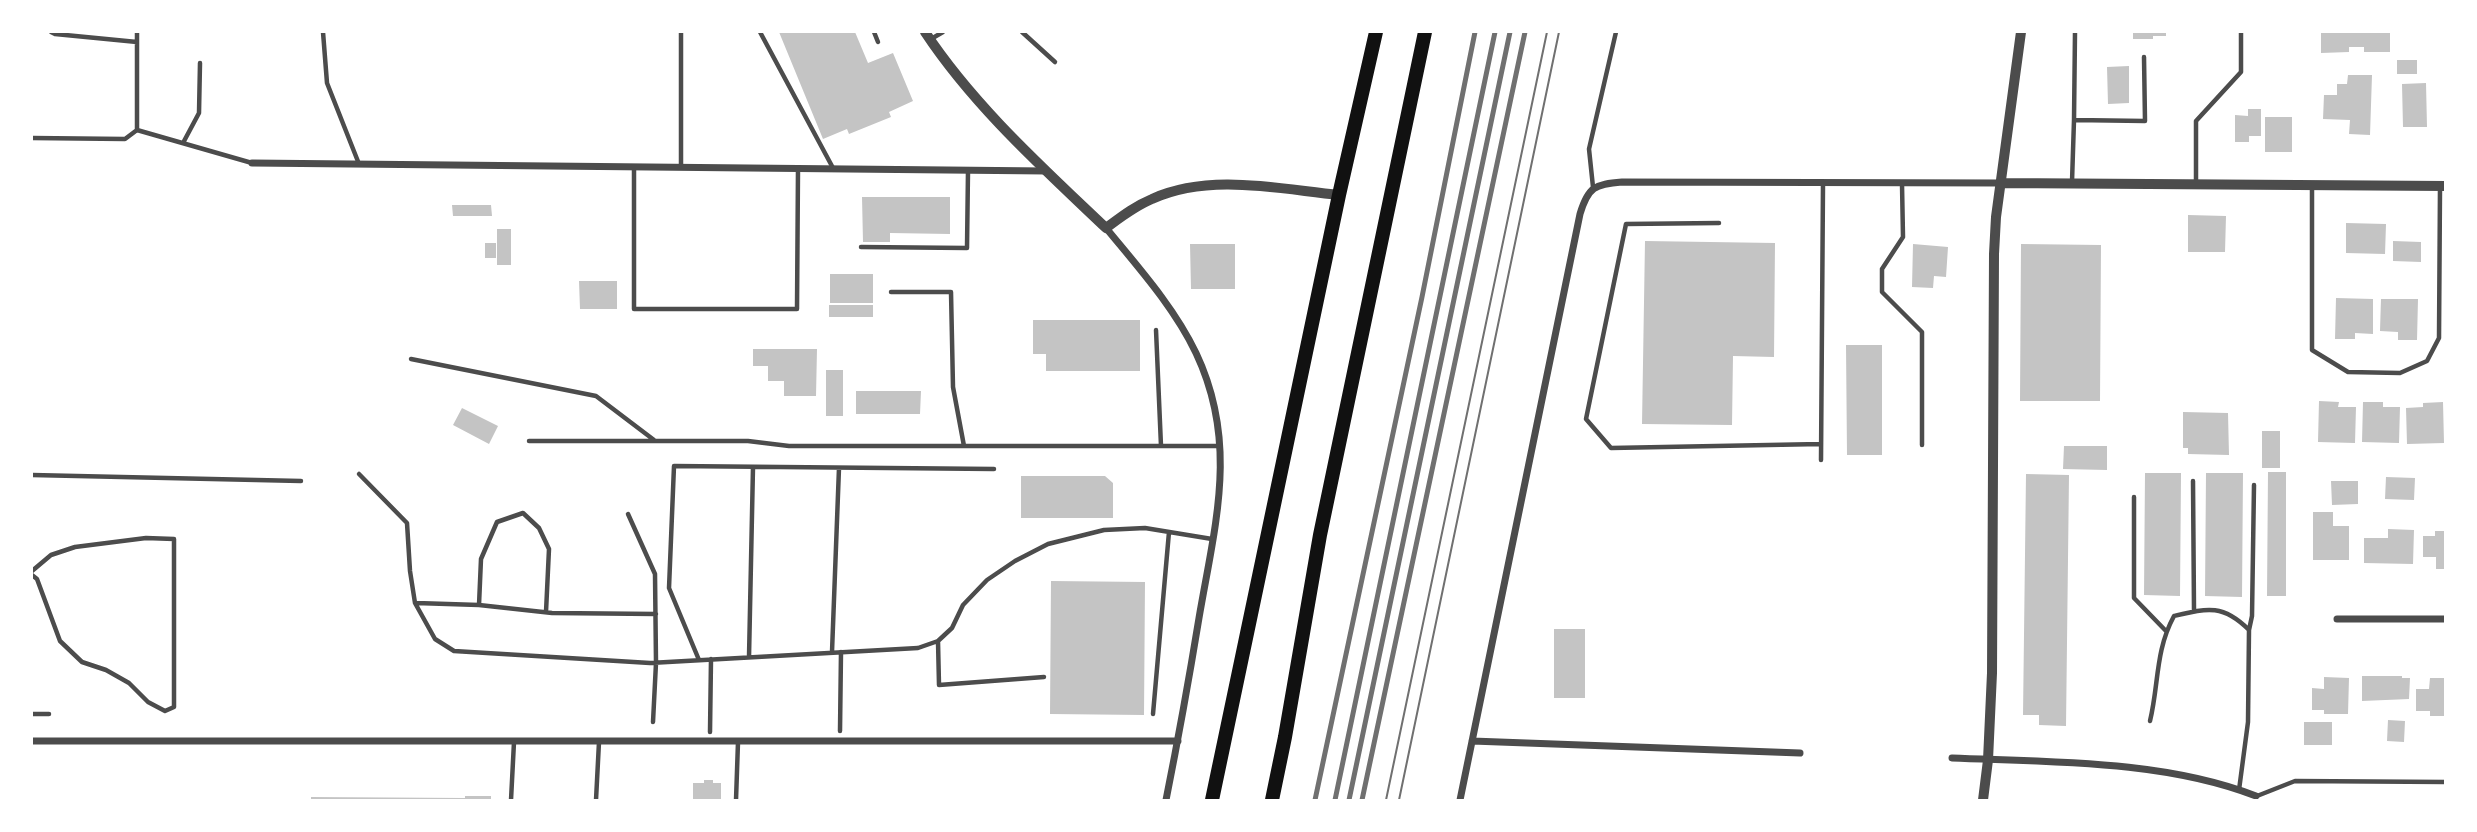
<!DOCTYPE html>
<style>
body{margin:0}
#map{position:relative;width:2477px;height:832px;overflow:hidden;background:#fff;font-family:Signika,sans-serif}
canvas{display:block}
.frame{position:absolute;inset:0;border:33px solid #fff;pointer-events:none}
</style>
<div id="map">
<canvas width="2477" height="832"></canvas>
<div class="frame"></div>
</div>
<script>
const ctx = document.querySelector('canvas').getContext('2d');
ctx.lineJoin = 'round';
function fillPath(path, color) { ctx.fillStyle = color; ctx.fill(path, 'evenodd'); }
function trace(path, color, width, dash) { ctx.strokeStyle = color; ctx.lineWidth = width; ctx.lineCap = dash ? 'butt' : 'round'; ctx.setLineDash(dash || []); ctx.stroke(path); }
fillPath(new Path2D(`
 M779 32H855L868 63 893 53 913 101 889 112 891 117 849 134 847 129 823 139Z
 M2133 32H2166V36H2153V39H2133Z
 M2321 32H2390V52H2364V47H2349V52L2321 53Z
 M2397 60H2417V74H2397Z
 M2129 66V103L2108 104 2107 67Z
 M2348 75H2372L2370 135 2349 134 2350 120 2323 119 2324 95H2337V84H2347Z
 M2426 83 2427 127H2403L2402 84Z
 M2248 109H2261V136H2249V142H2235V115L2248 116Z
 M2265 117H2292V152H2265Z
 M862 197H950V234L890 233V242H863Z
 M452 205H491L492 216H453Z
 M2188 215 2226 216 2225 252H2188Z
 M2346 223 2386 224 2385 254 2346 253Z
 M497 229H511V265H497Z
 M1645 241 1775 243 1774 357 1733 356 1732 425 1642 424Z
 M2393 241 2421 242V262L2393 261Z
 M485 243H496V258H485Z
 M1190 244H1235V289H1191Z
 M1913 244 1948 247 1946 277 1934 276 1933 288 1912 287Z
 M2021 244 2101 245 2100 401H2020Z
 M830 274H873V303H830Z
 M579 281H617V309H580Z
 M2336 298 2373 299V334L2355 333V339H2335Z
 M2381 299H2418L2417 340H2398V332L2380 331Z
 M829 305H873V317H829Z
 M1033 320H1140V371H1046V354H1033Z
 M1846 345H1882V455H1847Z
 M753 349H817L816 396H784V381H768V366H753Z
 M826 370H843V416H826Z
 M856 391H921L920 414H856Z
 M2319 401 2339 402 2338 407H2356L2355 443 2318 442Z
 M2363 402H2383V407H2400L2399 443 2362 442Z
 M2443 402 2444 443 2407 444 2406 408 2423 407V403Z
 M462 408 498 426 489 444 453 425Z
 M2183 412 2228 413 2229 455 2188 454V448H2183Z
 M2262 431H2280V468H2262Z
 M2064 446H2107V470L2063 469Z
 M2268 472H2286V596H2267Z
 M2145 473H2181L2180 596 2144 595Z
 M2206 473H2243L2242 597 2205 596Z
 M2026 474 2069 475 2066 726 2039 725V715H2023Z
 M1021 476H1105L1113 483V518H1021Z
 M2386 477 2415 478 2414 500 2385 499Z
 M2331 481H2358V504L2332 505Z
 M2313 512H2333V526H2349V560H2313Z
 M2388 529 2414 530 2413 564 2364 563V538H2388Z
 M2435 531H2446V569H2436V557H2423V536H2435Z
 M1051 581 1145 582 1144 715 1050 714Z
 M1554 629H1585V698H1554Z
 M2362 676H2402V678H2410L2409 699 2362 701Z
 M2324 677 2349 678 2348 714H2324V710H2312V688L2324 689Z
 M2430 678H2446V716H2430V711H2416V689H2429Z
 M2388 720 2405 721 2404 742 2387 741Z
 M2304 722H2332V745H2304Z
 M704 780H713V783H721V800H693V783H704Z
 M465 796H491V800H311V797L465 798Z`), '#c4c4c4');
trace(new Path2D(`
 M51 32 55 34 137 42V130
 M137 32V42
 M323 32 327 83 359 164
 M681 32V167
 M760 32 833 168
 M874 32 878 42
 M1022 32 1055 62
 M2075 32 2074 120 2145 121 2144 57
 M931 39 943 32
 M137 130 252 163
 M32 138 125 139 137 130
 M183 143 199 113 200 63
 M634 167V309H797L798 169
 M2072 182 2074 120
 M1902 184 1903 237 1882 269V292L1922 332V445
 M2196 184V121L2241 72V32
 M2312 186V350L2348 372 2400 373 2427 361 2439 338 2440 187
 M1593 187 1589 149 1616 32
 M1719 223 1626 224 1586 419 1611 448 1821 444
 M861 247 967 248 968 171
 M891 292H951L953 387 964 446
 M1156 330 1161 446
 M411 359 596 396 654 440
 M529 441H748L789 446H1220
 M1821 460 1823 183
 M359 474 407 523 410 571 415 603 435 639 454 651 650 663 918 648 938 641 952 628 963 605 987 580 1015 561 1048 544 1104 530 1145 528 1212 539
 M32 475 301 481
 M2193 481 2194 611
 M2134 497V598L2166 631
 M628 514 655 574 656 663 653 722
 M32 571 51 555 75 547 146 538 174 539V707L165 711 148 702 129 683 106 670 82 662 60 641 37 579 32 575
 M416 603 479 605 552 613 656 614
 M479 605 481 559 497 522 523 513 539 528 549 549 546 612
 M2249 630 2252 616 2254 485
 M938 641 939 685 1044 677
 M832 652 839 468
 M749 657 753 467
 M699 660 669 588 674 466 994 469
 M32 714H49
 M1153 714 1169 532
 M2150 721C2159 684 2155 651 2174 616 2208 608 2223 604 2249 630L2248 722 2239 790
 M840 731 841 652
 M710 732 711 659
 M2257 796 2295 781 2446 782
 M511 800 514 742
 M596 800 599 742
 M736 800 738 742`), '#4c4c4c', 4.5);
trace(new Path2D(`
 M252 163 1046 171
 M1106 228C1138 267 1174 307 1196 353 1239 444 1215 524 1199 618 1189 679 1178 740 1166 800
 M2337 619H2446
 M32 741H1178
 M1472 741 1800 753
 M1952 758C2050 762 2164 760 2256 796
 M1460 800 1580 214C1588 187 1595 184 1622 182L2000 183`), '#4c4c4c', 7);
trace(new Path2D(`
 M925 32C974 106 1042 167 1106 228 1121 217 1135 206 1152 199 1210 173 1278 189 1339 195
 M2000 183 2446 186
 M1983 800 1988 760 1992 673 1994 254 1996 217 2021 32`), '#4c4c4c', 10);
trace(new Path2D(`
 M1212 800 1339 195 1376 32
 M1272 800 1285 737 1320 535 1425 32`), '#111', 14);
trace(new Path2D(`
 M1386 800 1547 32
 M1399 800 1559 32`), '#707070', 2);
trace(new Path2D(`
 M1315 800 1422 297 1475 32
 M1335 800 1495 32
 M1349 800 1510 32
 M1362 800 1525 32`), '#707070', 5);
</script>
